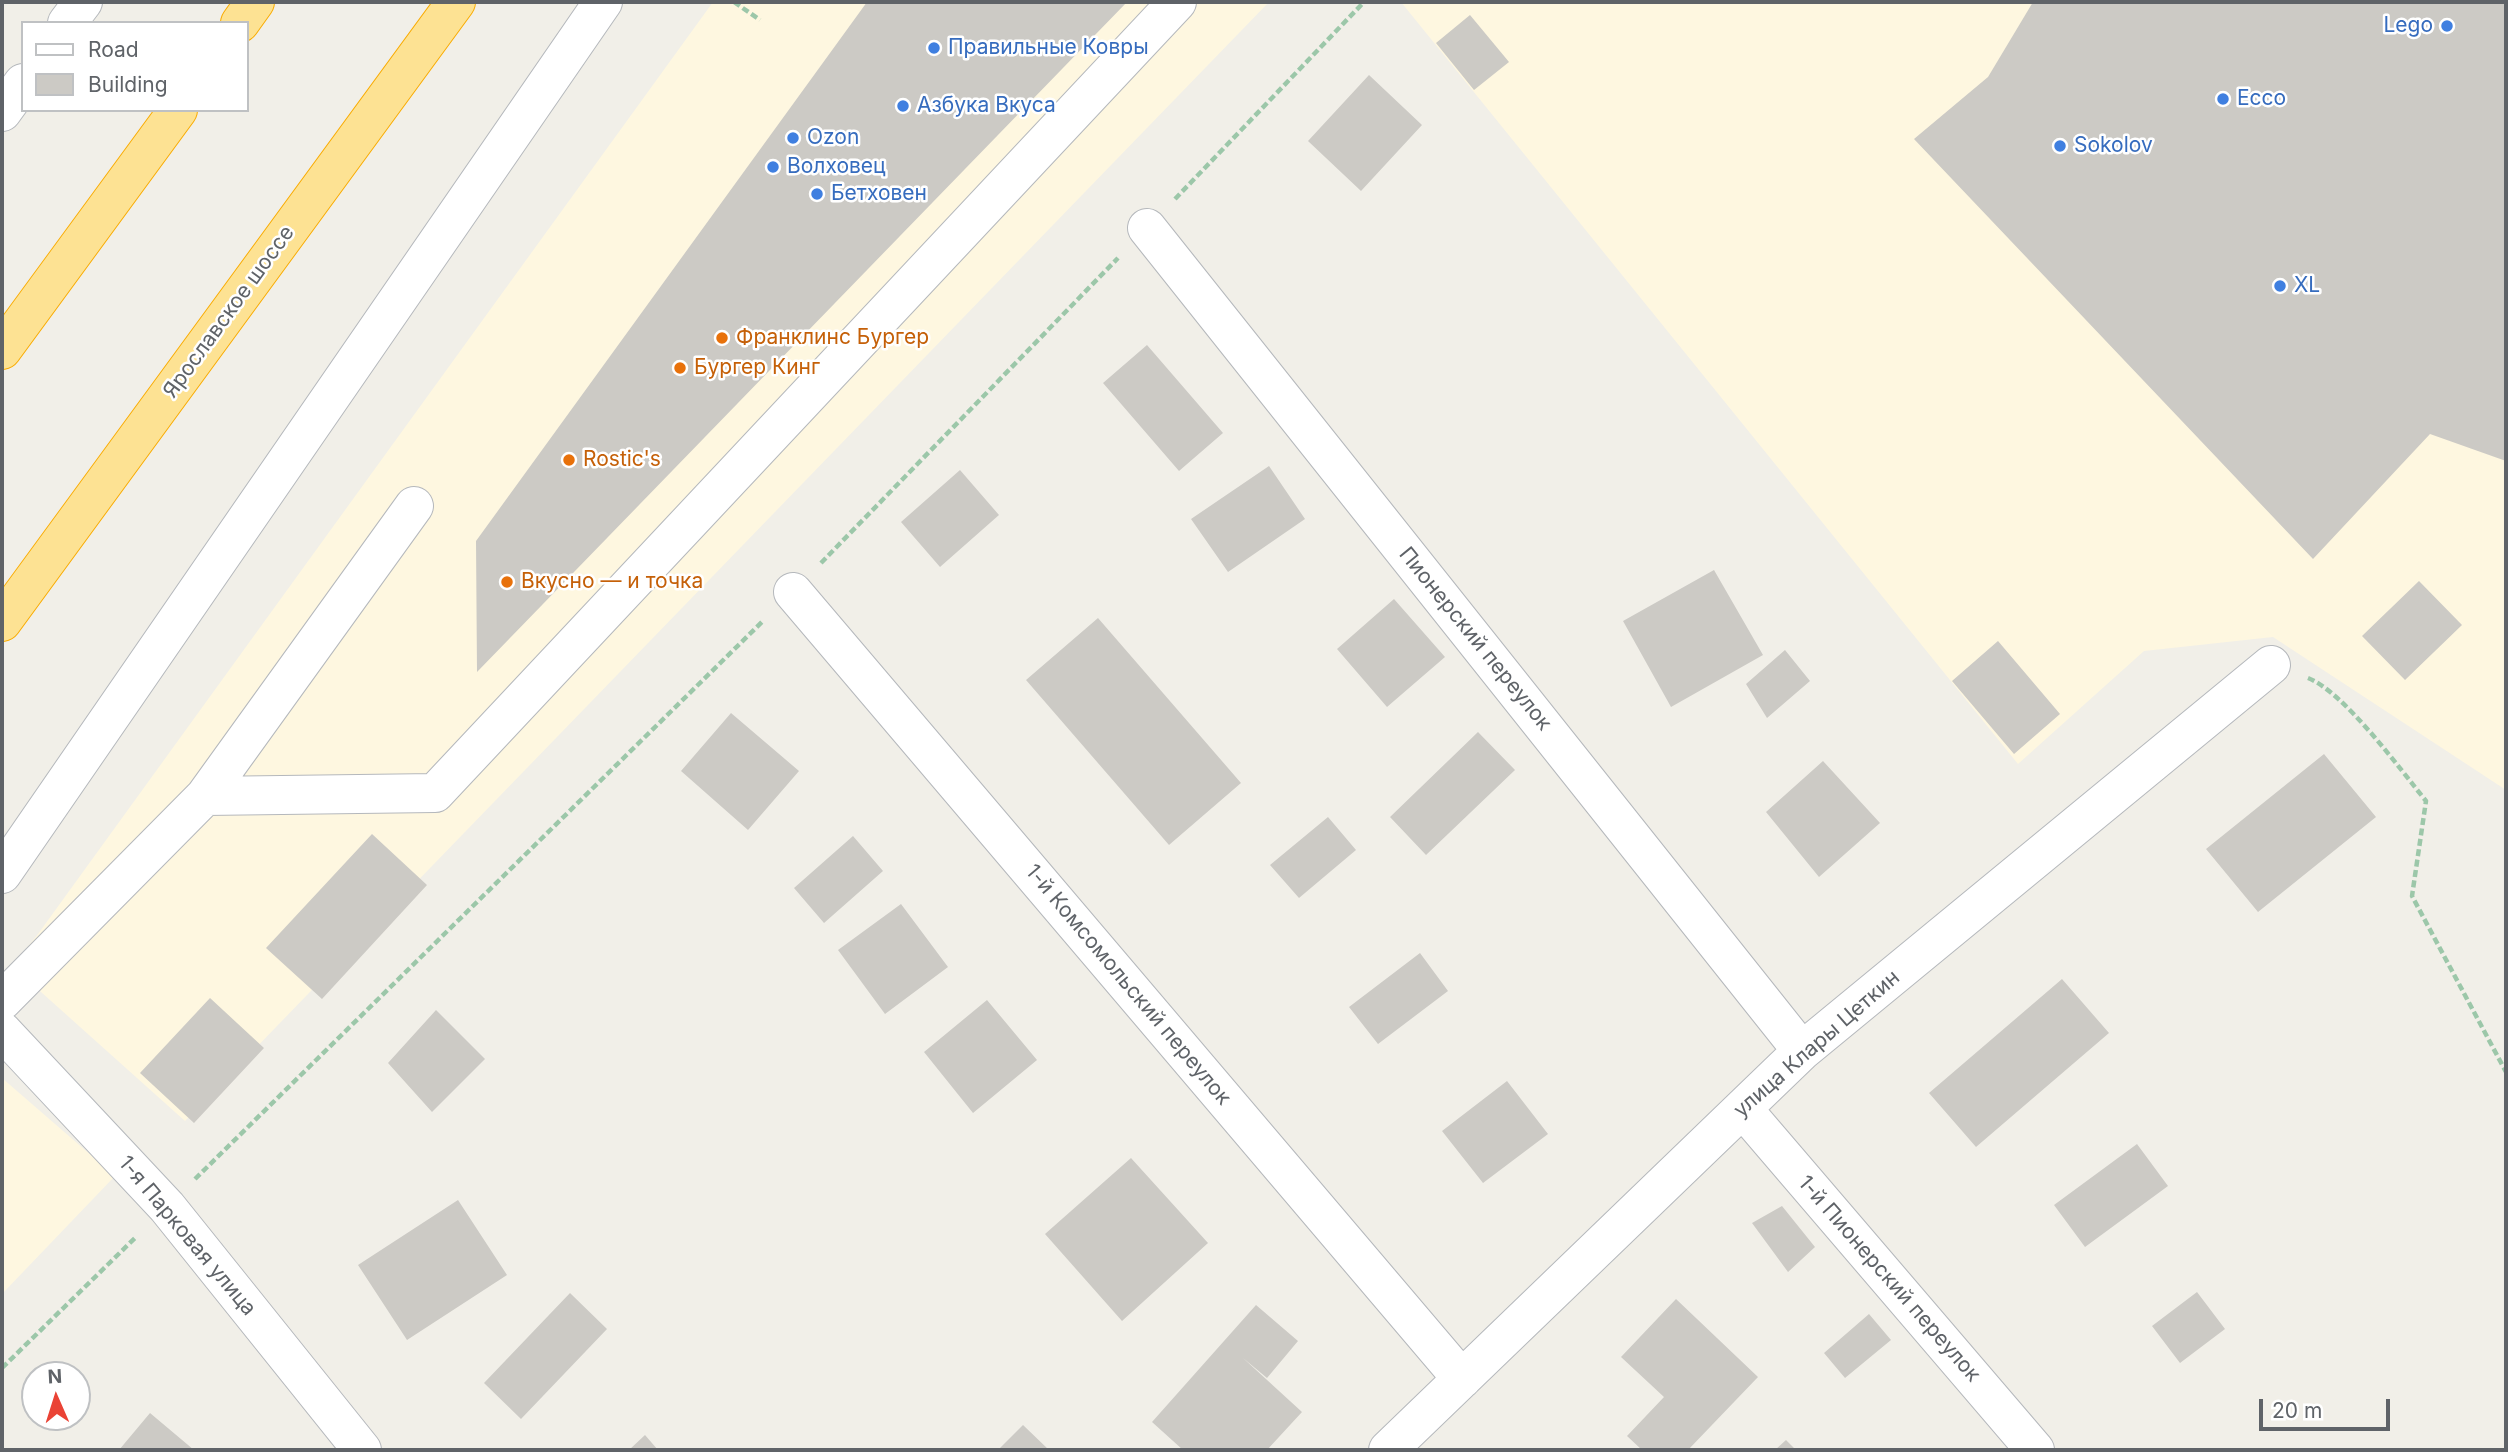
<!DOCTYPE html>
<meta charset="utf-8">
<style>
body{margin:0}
#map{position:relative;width:2508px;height:1452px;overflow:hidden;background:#f1efe8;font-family:Inter,sans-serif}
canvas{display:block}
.frame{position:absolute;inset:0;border:4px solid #5f6368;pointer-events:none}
.legend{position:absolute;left:21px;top:21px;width:228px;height:91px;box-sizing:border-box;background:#fff;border:2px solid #bfc1c3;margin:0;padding:9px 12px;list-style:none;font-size:21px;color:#5f6368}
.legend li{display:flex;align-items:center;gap:14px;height:35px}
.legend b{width:35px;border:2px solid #bfc1c3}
.north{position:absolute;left:21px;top:1361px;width:70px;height:70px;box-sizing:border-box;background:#fff;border:2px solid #bfc1c3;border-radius:50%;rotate:357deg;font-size:19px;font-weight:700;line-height:28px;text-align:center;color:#5f6368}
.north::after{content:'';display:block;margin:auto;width:24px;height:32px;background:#ea4335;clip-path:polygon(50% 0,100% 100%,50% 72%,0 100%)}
.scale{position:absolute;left:2259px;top:1399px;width:131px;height:32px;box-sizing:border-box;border:4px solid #5f6368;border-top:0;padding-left:9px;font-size:21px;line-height:24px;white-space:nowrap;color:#5f6368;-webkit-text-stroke:5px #fff;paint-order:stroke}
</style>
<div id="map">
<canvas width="2508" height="1452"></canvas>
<div class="frame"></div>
<ul class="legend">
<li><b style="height:9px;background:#fff"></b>Road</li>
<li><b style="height:19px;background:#cccac5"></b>Building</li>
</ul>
<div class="north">N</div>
<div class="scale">20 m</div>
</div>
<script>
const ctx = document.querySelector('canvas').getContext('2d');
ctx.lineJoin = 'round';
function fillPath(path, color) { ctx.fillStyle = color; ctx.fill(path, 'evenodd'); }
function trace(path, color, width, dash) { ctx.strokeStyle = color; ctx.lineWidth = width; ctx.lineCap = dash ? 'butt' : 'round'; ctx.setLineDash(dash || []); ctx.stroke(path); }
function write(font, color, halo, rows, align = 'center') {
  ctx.font = font + ' Inter,sans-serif'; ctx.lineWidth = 5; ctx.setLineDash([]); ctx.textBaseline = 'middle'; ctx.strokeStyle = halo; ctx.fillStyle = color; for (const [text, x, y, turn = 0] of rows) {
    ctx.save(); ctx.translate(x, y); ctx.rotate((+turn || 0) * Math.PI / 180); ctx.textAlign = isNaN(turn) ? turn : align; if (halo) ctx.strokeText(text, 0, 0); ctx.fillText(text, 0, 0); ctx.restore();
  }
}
fillPath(new Path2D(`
 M713 2H1269L185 1121 12 966 38 934Z
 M1401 2H2506V790L2273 637 2144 651 2018 764Z
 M2 1078 115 1176 2 1294Z`), '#fef7e0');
fillPath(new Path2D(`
 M867 2H1127L477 672 476 541Z
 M2033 2H2506V461L2430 434 2313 559 1914 139 1988 77Z
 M1470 15 1509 62 1474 90 1436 43Z
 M1369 75 1422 125 1361 191 1308 141Z
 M1147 345 1223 433 1179 471 1103 383Z
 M1269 466 1305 519 1228 572 1191 519Z
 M960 470 999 515 940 567 901 522Z
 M1714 570 1763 655 1671 707 1623 621Z
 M2419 581 2462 625 2405 680 2362 636Z
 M1394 599 1445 657 1387 707 1337 649Z
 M1098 618 1241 783 1169 845 1026 680Z
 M1998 641 2060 714 2014 754 1952 681Z
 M1785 650 1810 681 1767 718 1746 684Z
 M731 713 799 771 748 830 681 771Z
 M1478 732 1515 770 1426 855 1390 817Z
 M2324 754 2376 817 2258 912 2206 849Z
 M1823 761 1880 823 1819 877 1766 812Z
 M1328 817 1356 850 1299 898 1270 865Z
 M372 834 427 885 322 999 266 948Z
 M853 836 883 871 824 923 794 888Z
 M901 904 948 967 885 1014 838 950Z
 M1420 953 1448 991 1378 1044 1349 1007Z
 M2062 979 2109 1033 1976 1147 1929 1093Z
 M210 998 264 1048 194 1123 140 1073Z
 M987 1000 1037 1060 973 1113 924 1052Z
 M436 1010 485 1059 432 1112 388 1063Z
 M1507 1081 1548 1134 1483 1183 1442 1131Z
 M2137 1144 2168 1186 2085 1247 2054 1205Z
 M1131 1158 1208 1243 1122 1321 1045 1234Z
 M458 1200 507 1275 407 1340 358 1265Z
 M1782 1206 1815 1247 1788 1272 1752 1223Z
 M2197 1292 2225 1329 2180 1363 2152 1326Z
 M570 1293 607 1329 521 1419 484 1383Z
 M1676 1299 1758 1377 1688 1450H1642L1627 1436 1664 1397 1621 1357Z
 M1256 1305 1298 1341 1267 1378 1243 1358 1302 1412 1267 1450H1183L1152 1422Z
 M1869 1314 1891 1340 1845 1378 1824 1353Z
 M150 1413 194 1450H119Z
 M1023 1425 1049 1450H998Z
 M645 1435 658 1450H629Z
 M1786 1440 1796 1450H1775Z`), '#cccac5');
const minor = new Path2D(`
 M67 23 83 2
 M2 112 23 83
 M1147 228 1802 1051
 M793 592 1462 1379
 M205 796 435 793 1177 2
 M2 874 603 2
 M2 1001 205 796 414 506
 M2 1031 167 1207 362 1450
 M1743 1109 2035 1450
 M1388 1450 1802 1051 2271 665`);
const highway = new Path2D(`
 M240 23 255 2
 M2 350 178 110
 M2 622 456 2`);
trace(minor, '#b5b8bc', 40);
trace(highway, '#f9ab00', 40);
trace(new Path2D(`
 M734 2 760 20
 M1175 199 1364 2
 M821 563 1118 258
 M2308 678C2344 692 2400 769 2426 801L2412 896 2506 1072
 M195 1179 763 621
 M2 1368 136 1237`), '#9cc7a9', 4.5, [7, 3.5]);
trace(minor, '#fff', 38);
trace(highway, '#fde293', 38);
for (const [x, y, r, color] of [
 [2447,26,7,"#3f7fe0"],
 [934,48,7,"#3f7fe0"],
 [2223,99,7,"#3f7fe0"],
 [903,106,7,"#3f7fe0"],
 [793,138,7,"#3f7fe0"],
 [2060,146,7,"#3f7fe0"],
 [773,167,7,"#3f7fe0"],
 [817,194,7,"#3f7fe0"],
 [2280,286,7,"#3f7fe0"],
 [722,338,7,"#e8710a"],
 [680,368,7,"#e8710a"],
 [569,460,7,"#e8710a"],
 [507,582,7,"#e8710a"]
]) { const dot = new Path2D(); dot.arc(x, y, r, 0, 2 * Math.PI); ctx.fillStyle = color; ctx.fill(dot); trace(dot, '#fff', 2.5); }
write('21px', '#366cbe', '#fff', [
 ["Lego",2433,26,"right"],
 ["Правильные Ковры",948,48],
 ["Ecco",2237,99],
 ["Азбука Вкуса",917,106],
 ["Ozon",807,138],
 ["Sokolov",2074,146],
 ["Волховец",787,167],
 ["Бетховен",831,194],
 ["XL",2294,286]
], 'left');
write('21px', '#5f6368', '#fff', [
 ["Ярославское шоссе",229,312,-54],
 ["Пионерский переулок",1475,639,51],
 ["1-й Комсомольский переулок",1128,985,50],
 ["улица Клары Цеткин",1817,1044,-41],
 ["1-я Парковая улица",187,1236,50],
 ["1-й Пионерский переулок",1889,1279,49]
]);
write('21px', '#c56008', '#fff', [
 ["Франклинс Бургер",736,338],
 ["Бургер Кинг",694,368],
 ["Rostic's",583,460],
 ["Вкусно — и точка",521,582]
], 'left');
</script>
